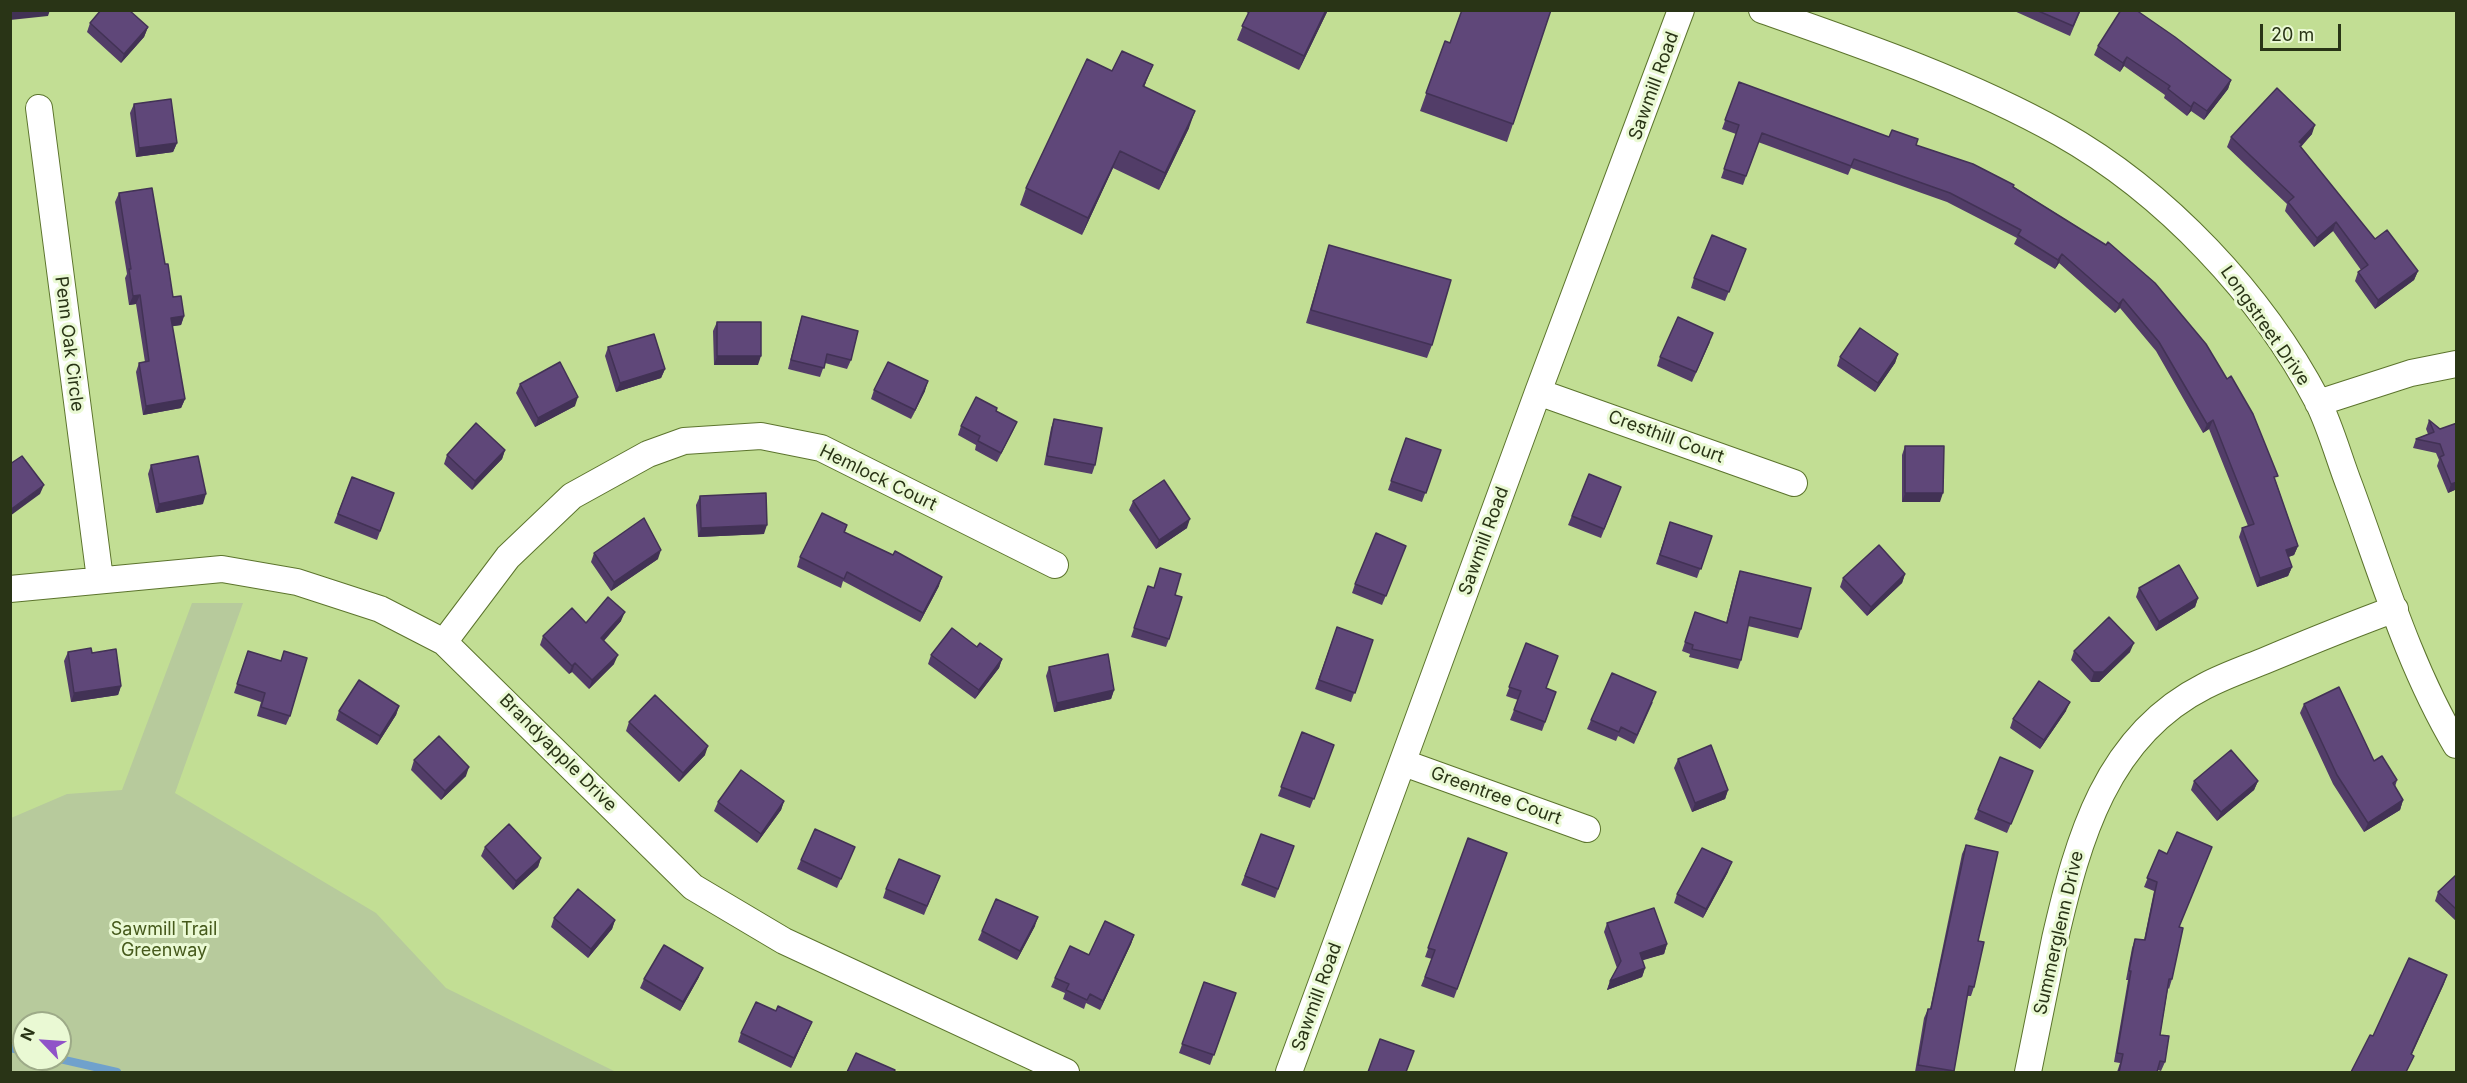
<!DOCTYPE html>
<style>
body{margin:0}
#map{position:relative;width:2467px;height:1083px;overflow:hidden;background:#c2de94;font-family:Inter,sans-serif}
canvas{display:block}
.frame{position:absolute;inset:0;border:12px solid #293416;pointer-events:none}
.north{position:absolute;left:12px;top:1011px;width:60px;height:60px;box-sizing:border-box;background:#eaf9d4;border:2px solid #9daa88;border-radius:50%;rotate:295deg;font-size:16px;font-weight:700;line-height:24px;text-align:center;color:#293416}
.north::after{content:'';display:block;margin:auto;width:21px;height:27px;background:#9052c8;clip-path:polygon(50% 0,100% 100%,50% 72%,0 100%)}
.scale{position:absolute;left:2260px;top:24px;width:81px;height:27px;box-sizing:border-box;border:3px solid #293416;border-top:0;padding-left:8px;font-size:18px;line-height:21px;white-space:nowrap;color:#293416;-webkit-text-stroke:4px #eaf9d4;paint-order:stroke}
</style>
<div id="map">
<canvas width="2467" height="1083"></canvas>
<div class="frame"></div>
<div class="north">N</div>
<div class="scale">20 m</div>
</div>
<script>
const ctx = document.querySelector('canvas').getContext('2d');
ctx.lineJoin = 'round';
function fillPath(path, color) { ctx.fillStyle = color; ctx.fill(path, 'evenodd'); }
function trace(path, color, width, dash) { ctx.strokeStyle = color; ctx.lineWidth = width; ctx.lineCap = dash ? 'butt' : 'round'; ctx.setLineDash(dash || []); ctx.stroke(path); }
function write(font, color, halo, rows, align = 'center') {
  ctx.font = font + ' Inter,sans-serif'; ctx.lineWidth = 6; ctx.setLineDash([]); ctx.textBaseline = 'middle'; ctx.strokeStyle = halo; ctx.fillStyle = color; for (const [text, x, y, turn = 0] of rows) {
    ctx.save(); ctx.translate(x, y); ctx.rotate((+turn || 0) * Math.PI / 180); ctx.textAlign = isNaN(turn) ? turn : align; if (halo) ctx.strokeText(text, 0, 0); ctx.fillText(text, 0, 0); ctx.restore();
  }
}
fillPath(new Path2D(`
 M192 603H243L175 793 376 913 446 988 616 1072H11V818L67 794 122 790ZM24 1023H60V1059H24Z`), '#b7ca9c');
trace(new Path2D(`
 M10 1048 24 1051
 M60 1059 117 1072`), '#70a1cc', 8);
const minor = new Path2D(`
 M1762 10C1862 45 1967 81 2060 133 2165 192 2262 295 2318 402 2331 428 2339 459 2350 487 2382 574 2409 666 2456 745
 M39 108 100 579
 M1538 392 1794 483
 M2318 403 2411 373 2456 364
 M10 589 222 569 297 582 380 609 444 642 693 887 784 941 1066 1072
 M444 642 508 557 572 496 648 454 684 441 761 436 821 448 1055 565
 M1404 763 1587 829
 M1289 1072 1538 392 1681 10
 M2028 1072C2037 1028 2046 983 2055 939 2078 839 2106 736 2205 686 2224 676 2244 669 2264 661 2307 643 2351 625 2395 609`);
trace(minor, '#5c742d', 28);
trace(minor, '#fff', 26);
fillPath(new Path2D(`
 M1243 10H1328L1299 70 1237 40 1248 13Z
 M2012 10H2081L2070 36Z
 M90 23 148 27 144 37 121 63 87 32Z
 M1445 41 1450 43 1513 124 1507 142 1420 111Z
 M2098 46 2231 80 2228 89 2204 120 2191 111 2187 116 2164 98 2165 95 2124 66 2120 72 2094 55Z
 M1112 71 1146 82 1144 87 1189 128 1159 190 1113 168 1082 235 1020 205 1026 188Z
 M1739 82 1889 137 1916 145 2014 187 2106 245 2276 482 2298 546 2294 555 2288 557 2292 567 2288 576 2257 587 2239 537 2242 528 2248 526 2209 429 2203 433 2156 351 2120 308 2115 313 2059 263 2055 269 2014 244 2017 238 1947 202 1851 168 1848 175 1758 142 1743 185 1721 178 1736 134 1722 129Z
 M134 104 177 143 173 152 136 157 130 113Z
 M2312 134 2301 147 2375 239 2418 271 2414 280 2375 309 2355 281 2358 272 2361 270 2333 231 2314 247 2285 211 2287 204 2227 147 2231 137Z
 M119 193 165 264 173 297 184 316 181 325 172 326 185 399 181 408 143 415 136 372 139 363 145 362 136 304 129 305 125 278 127 274 115 202Z
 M1329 245 1432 345 1427 358 1306 323 1325 258Z
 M1746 249 1725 301 1691 288 1694 278Z
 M802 316 851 360 847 369 825 363 820 377 788 369 799 326Z
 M717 322 758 365H714L713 331Z
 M1710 342 1692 382 1657 366 1660 357Z
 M608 347 665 369 661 378 616 392 605 356Z
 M1898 354 1895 363 1875 392 1837 366 1840 357Z
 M520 384 575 406 535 427 516 393Z
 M874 390 925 391 911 419 871 399Z
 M996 411 1017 422 1013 431 997 462 975 450 976 445 958 435 961 426Z
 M1054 419 1095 465 1092 474 1044 465 1051 428Z
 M2429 420 2440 429 2457 423V489L2448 493 2437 466 2439 460 2436 453 2413 448 2416 439 2428 434 2426 429Z
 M1406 438 1441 450 1422 502 1388 490Z
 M1905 446 1940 502H1902V455Z
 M505 450 502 459 472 490 444 464 447 455Z
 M151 465 203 504 156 513 148 474Z
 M1589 474 1621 487 1601 538 1568 525Z
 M352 477 394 493 377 540 334 523Z
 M700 496 764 534 698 537 696 505Z
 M1133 501 1187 528 1156 549 1129 510Z
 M1670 522 1712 536 1697 578 1656 564Z
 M847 525 845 532 939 586 920 622 843 581 841 588 797 567 800 557Z
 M1406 546 1382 605 1352 593 1355 584Z
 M594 553 658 559 611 591 591 562Z
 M1740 571 1801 629 1798 638 1748 626 1741 660 1738 669 1689 657 1690 654 1682 651 1695 612 1726 623 1737 580Z
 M1905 574 1902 583 1867 616 1840 587 1843 578Z
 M1148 586 1175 595 1169 639 1166 647 1131 637Z
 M2139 588 2198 598 2195 607 2156 631 2136 597Z
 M621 621 604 641 614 664 589 689 572 672 569 674 540 645 543 636 586 623Z
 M1337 627 1373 640 1351 702 1315 689Z
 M1526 643 1546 688 1556 692 1542 731 1510 720 1518 700 1506 696Z
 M977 647 1002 659 999 668 975 699 928 664 931 655Z
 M248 651 290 716 286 725 257 716 261 702 234 693Z
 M2074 651 2130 652 2099 682H2091L2071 660Z
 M68 652 92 653 121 686 118 695 71 702 64 661Z
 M1049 667 1114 690 1111 699 1054 712 1046 676Z
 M1653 702 1634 744 1618 736 1616 741 1587 729 1591 720Z
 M2304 704 2397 780 2395 787 2403 800 2400 810 2364 832 2333 784 2300 713Z
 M399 706 396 715 377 745 336 720 339 711Z
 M2066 711 2040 749 2010 728 2013 719Z
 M629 722 705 755 679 782 626 731Z
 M1302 732 1334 745 1310 808 1278 796Z
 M1678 759 1728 790 1725 799 1692 812 1674 768Z
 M414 760 466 776 441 800 411 770Z
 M2033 771 2007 833 1974 819 1978 810Z
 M2194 781H2258L2254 790 2217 821 2191 790Z
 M784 801 781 810 757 843 714 811 718 802Z
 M1261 834 1294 846 1275 898 1241 885Z
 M1468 838 1507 853 1454 998 1421 986 1432 959 1425 957Z
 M1966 845 1978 941 1974 987 1971 996H1967L1954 1072H1915L1924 1018 1928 1009H1930L1962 854Z
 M485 847 541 858 538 867 513 890 481 856Z
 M855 847 837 888 797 869 801 860Z
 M2159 850 2179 927 2172 979 2169 989 2168 988 2160 1035 2165 1062 2161 1071 2158 1070 2157 1072H2117L2120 1063 2114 1062 2128 980H2126L2132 948 2135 939 2144 940 2154 891 2144 887Z
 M1728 872 1703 918 1674 903 1677 894Z
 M2457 874V922L2435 901 2438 892Z
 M940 876 924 915 883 898 886 889Z
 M554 918 615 920 612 929 588 958 551 927Z
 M1607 923 1667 944 1664 954 1642 960 1645 968 1642 977 1607 990 1610 981 1617 968 1604 932Z
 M1035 926 1017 960 978 940 982 931Z
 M1134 935 1131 944 1100 1010 1086 1003 1084 1009 1063 999 1065 993 1051 987 1055 978 1089 955Z
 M699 977 680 1011 640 988 644 979Z
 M1204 982 1236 993 1210 1065 1179 1053Z
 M776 1011 812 1022 808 1031 791 1068 738 1042 741 1033Z`), '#523d68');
fillPath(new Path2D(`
 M20 10H50L48 16 10 20V12Z
 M1326 10H1328L1299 70 1304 56Z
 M148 27 144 37 121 63 124 54Z
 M2127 57 2124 66 2120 72 2123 63Z
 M1153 65 1146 82 1137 104 1143 86Z
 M2231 80 2228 89 2204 120 2207 111Z
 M2194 102 2191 111 2187 116 2191 107Z
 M1195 111 1189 128 1159 190 1165 173Z
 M2315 125 2312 134 2301 146 2298 154 2299 142Z
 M177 143 173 152 136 157 139 148Z
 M1120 151 1113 168 1082 235 1088 218Z
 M2336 222 2333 231 2314 247 2317 238Z
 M2062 254 2059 263 2055 269 2058 260Z
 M2418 271 2414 280 2375 309 2378 300Z
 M140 295 136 304 129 305 133 296Z
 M2123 299 2120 308 2115 313 2119 304Z
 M184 316 181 325 168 327 171 318Z
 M1898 354 1895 363 1875 392 1878 383Z
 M717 356H761L758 365H714Z
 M665 369 661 378 616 392 620 383Z
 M928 381 925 391 911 419 915 410Z
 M578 397 575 406 535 427 538 418Z
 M185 399 181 408 143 415 146 406Z
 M2213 420 2209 429 2203 433 2207 424Z
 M505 450 502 459 472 490 475 481Z
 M2457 482V489L2448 493 2451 484Z
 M44 485 40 494 10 516V510Z
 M1905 493H1943L1940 502H1902Z
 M206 494 203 504 156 513 159 504Z
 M1190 519 1187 528 1156 549 1159 540Z
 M767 525 764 534 698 537 701 528Z
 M2298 546 2294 555 2283 559 2286 550Z
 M661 550 658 559 611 591 614 582Z
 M2292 567 2288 576 2257 587 2260 578Z
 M1905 574 1902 583 1867 616 1871 607Z
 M942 577 939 586 920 622 923 613Z
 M2198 598 2195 607 2156 631 2159 622Z
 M625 612 621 621 598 647 601 638Z
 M2134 643 2130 652 2099 682H2091L2094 672Z
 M618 655 614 664 589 689 592 680Z
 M1002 659 999 668 975 699 979 690Z
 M575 663 572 672 569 674 572 666Z
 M121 686 118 695 71 702 74 693Z
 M1114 690 1111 699 1054 712 1057 703Z
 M2070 702 2066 711 2040 749 2044 740Z
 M399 706 396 715 377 745 380 736Z
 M708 746 705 755 679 782 683 773Z
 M469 767 466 776 441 800 445 791Z
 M2258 781 2254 790 2217 821 2221 812Z
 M1728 790 1725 799 1692 812 1695 803Z
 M2403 800 2400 810 2364 832 2368 823Z
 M784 801 781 810 757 843 761 834Z
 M541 858 538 867 513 890 516 881Z
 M1732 862 1728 872 1703 918 1706 909Z
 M1038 917 1035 926 1017 960 1020 951Z
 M615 920 612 929 588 958 591 949Z
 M1134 935 1131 944 1100 1010 1103 1001Z
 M1667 944 1664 954 1637 962 1640 953Z
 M703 968 699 977 680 1011 683 1002Z
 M1645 968 1642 977 1607 990 1610 981Z
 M2447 975 2444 984 2408 1063 2411 1054Z
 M812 1022 808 1031 791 1068 794 1058Z`), '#423255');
const building = new Path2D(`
 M101 10H129L148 27 124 54 90 23Z
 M1250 10H1326L1304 56 1242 26Z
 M1462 10H1551L1513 124 1426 93 1445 41 1450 43Z
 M2036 10H2080L2073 26Z
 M2121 10H2136L2175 37 2231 80 2207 111 2194 102 2191 107 2168 89 2170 86 2127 57 2123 63 2098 46Z
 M1122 51 1153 65 1143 86 1195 111 1165 173 1120 151 1088 218 1026 188 1087 59 1112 71Z
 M1739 82 1889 137 1892 130 1918 139 1916 145 1973 164 2014 185 2013 187 2106 245 2108 242 2155 283 2206 344 2227 379 2231 376 2253 414 2278 476 2274 477 2298 546 2286 550 2292 567 2260 578 2242 528 2254 524 2213 420 2207 424 2159 342 2123 299 2119 304 2062 254 2058 260 2018 235 2021 230 1950 193 1854 159 1851 166 1762 133 1746 176 1724 169 1739 125 1725 120Z
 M2277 88 2315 125 2299 142 2302 144 2300 146 2375 239 2387 230 2418 271 2378 300 2358 272 2368 265 2336 222 2317 238 2288 202 2294 197 2231 137Z
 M171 99 177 143 139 148 134 104Z
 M152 188 165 264H168L173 297 181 296 184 316 171 318 185 399 146 406 139 363 149 361 140 295 133 296 129 269H131L119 193Z
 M1712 235 1746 249 1729 292 1694 278Z
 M1329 245 1451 280 1432 345 1311 310Z
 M802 316 858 331 851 360 827 354 824 368 791 360Z
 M1678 317 1713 333 1696 372 1660 357Z
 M717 322H761V356H717Z
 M1860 328 1898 354 1878 383 1840 357Z
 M654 334 665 369 620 383 608 347Z
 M560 362 578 397 538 418 520 384Z
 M888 362 928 381 915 410 874 390Z
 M976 397 997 408 996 411 1017 422 1001 453 978 441 980 436 961 426Z
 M1054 419 1102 428 1095 465 1047 456Z
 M2429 420 2440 429 2457 423V482L2451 484 2440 457 2444 455 2440 444 2416 439 2434 432Z
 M476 423 505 450 475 481 447 455Z
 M1406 438 1441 450 1426 493 1391 481Z
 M1905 446H1944L1943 493H1905Z
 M22 456 44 485 10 510V464Z
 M198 456 206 494 159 504 151 465Z
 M1589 474 1621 487 1604 529 1572 516Z
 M352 477 394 493 380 531 338 514Z
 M1164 480 1190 519 1159 540 1133 501Z
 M766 493 767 525 701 528 700 496Z
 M822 513 847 525 844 532 893 555 895 551 942 577 923 613 847 572 844 579 800 557Z
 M644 518 661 550 614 582 594 553Z
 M1670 522 1712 536 1701 569 1660 555Z
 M1376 533 1406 546 1386 596 1355 584Z
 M1879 545 1905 574 1871 607 1843 578Z
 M2179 565 2198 598 2159 622 2139 588Z
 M1160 568 1181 574 1175 595 1182 597 1169 639 1134 628 1148 586 1154 588Z
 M1740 571 1811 588 1801 629 1750 617 1741 660 1692 649 1693 645 1685 642 1695 612 1727 623Z
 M608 597 625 612 601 638 618 655 592 680 575 663 572 666 543 636 572 608 586 623Z
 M2109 617 2134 643 2103 672H2094L2074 651Z
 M1337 627 1373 640 1355 693 1319 680Z
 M952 628 977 647 980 643 1002 659 979 690 931 655Z
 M1526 643 1558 656 1546 688 1556 692 1545 722 1514 710 1521 691 1509 687Z
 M91 648 92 653 116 649 121 686 74 693 68 652Z
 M248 651 281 661 284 651 307 658 290 716 261 707 265 693 237 684Z
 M1108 654 1114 690 1057 703 1049 667Z
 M1612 673 1656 692 1637 735 1621 727 1619 732 1591 720Z
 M359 680 399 706 380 736 339 711Z
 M2039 681 2070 702 2044 740 2013 719Z
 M2339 687 2374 761 2382 756 2397 780 2393 783 2403 800 2368 823 2337 775 2304 704Z
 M655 695 708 746 683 773 629 722Z
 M1302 732 1334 745 1314 799 1281 787Z
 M439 736 469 767 445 791 414 760Z
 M1711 745 1728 790 1695 803 1678 759Z
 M2231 750 2258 781 2221 812 2194 781Z
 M2000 757 2033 771 2011 824 1978 810Z
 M741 770 784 801 761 834 718 802Z
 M509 824 541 858 516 881 485 847Z
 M815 829 855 847 841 879 801 860Z
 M2177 832 2212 847 2179 927 2183 928 2172 979H2169L2160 1035 2169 1036 2165 1062 2160 1061 2157 1072H2119L2123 1054 2117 1053 2131 971H2129L2135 939 2145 940 2157 882 2147 878 2159 850 2167 854Z
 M1261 834 1294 846 1278 889 1245 876Z
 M1468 838 1507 853 1457 989 1425 977 1435 950 1428 948Z
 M1966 845 1998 852 1978 941 1984 942 1974 987 1969 986 1954 1071 1918 1065 1928 1009H1931Z
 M1702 848 1732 862 1706 909 1677 894Z
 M899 859 940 876 927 906 886 889Z
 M2457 874V910L2438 892Z
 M578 889 615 920 591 949 554 918Z
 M996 899 1038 917 1020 951 982 931Z
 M1654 908 1667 944 1640 953 1645 968 1610 981 1621 961 1607 923Z
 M1105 921 1134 935 1103 1001 1090 994 1087 1000 1066 990 1069 984 1055 978 1070 946 1089 955Z
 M664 945 703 968 683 1002 644 979Z
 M2409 958 2447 975 2411 1054 2414 1056 2406 1072H2351L2370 1035 2373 1036Z
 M1204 982 1236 993 1214 1055 1182 1044Z
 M756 1002 776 1011 778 1006 812 1022 794 1058 741 1033Z
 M1380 1039 1414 1051 1406 1072H1368Z
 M856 1053 895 1070 894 1072H847Z`);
fillPath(building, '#5f4779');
trace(building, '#423255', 1.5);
write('18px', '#293416', '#eaf9d4', [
 ["Sawmill Road",1654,86,-70],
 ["Longstreet Drive",2265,326,55],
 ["Penn Oak Circle",69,344,83],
 ["Cresthill Court",1666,437,20],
 ["Hemlock Court",878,478,26],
 ["Sawmill Road",1484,541,-70],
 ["Brandyapple Drive",558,753,45],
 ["Greentree Court",1496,796,20],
 ["Summerglenn Drive",2059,933,-77],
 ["Sawmill Road",1317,997,-70]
]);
write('18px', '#465a1c', '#eaf9d4', [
 ["Sawmill Trail",164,930],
 ["Greenway",164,951]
]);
</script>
